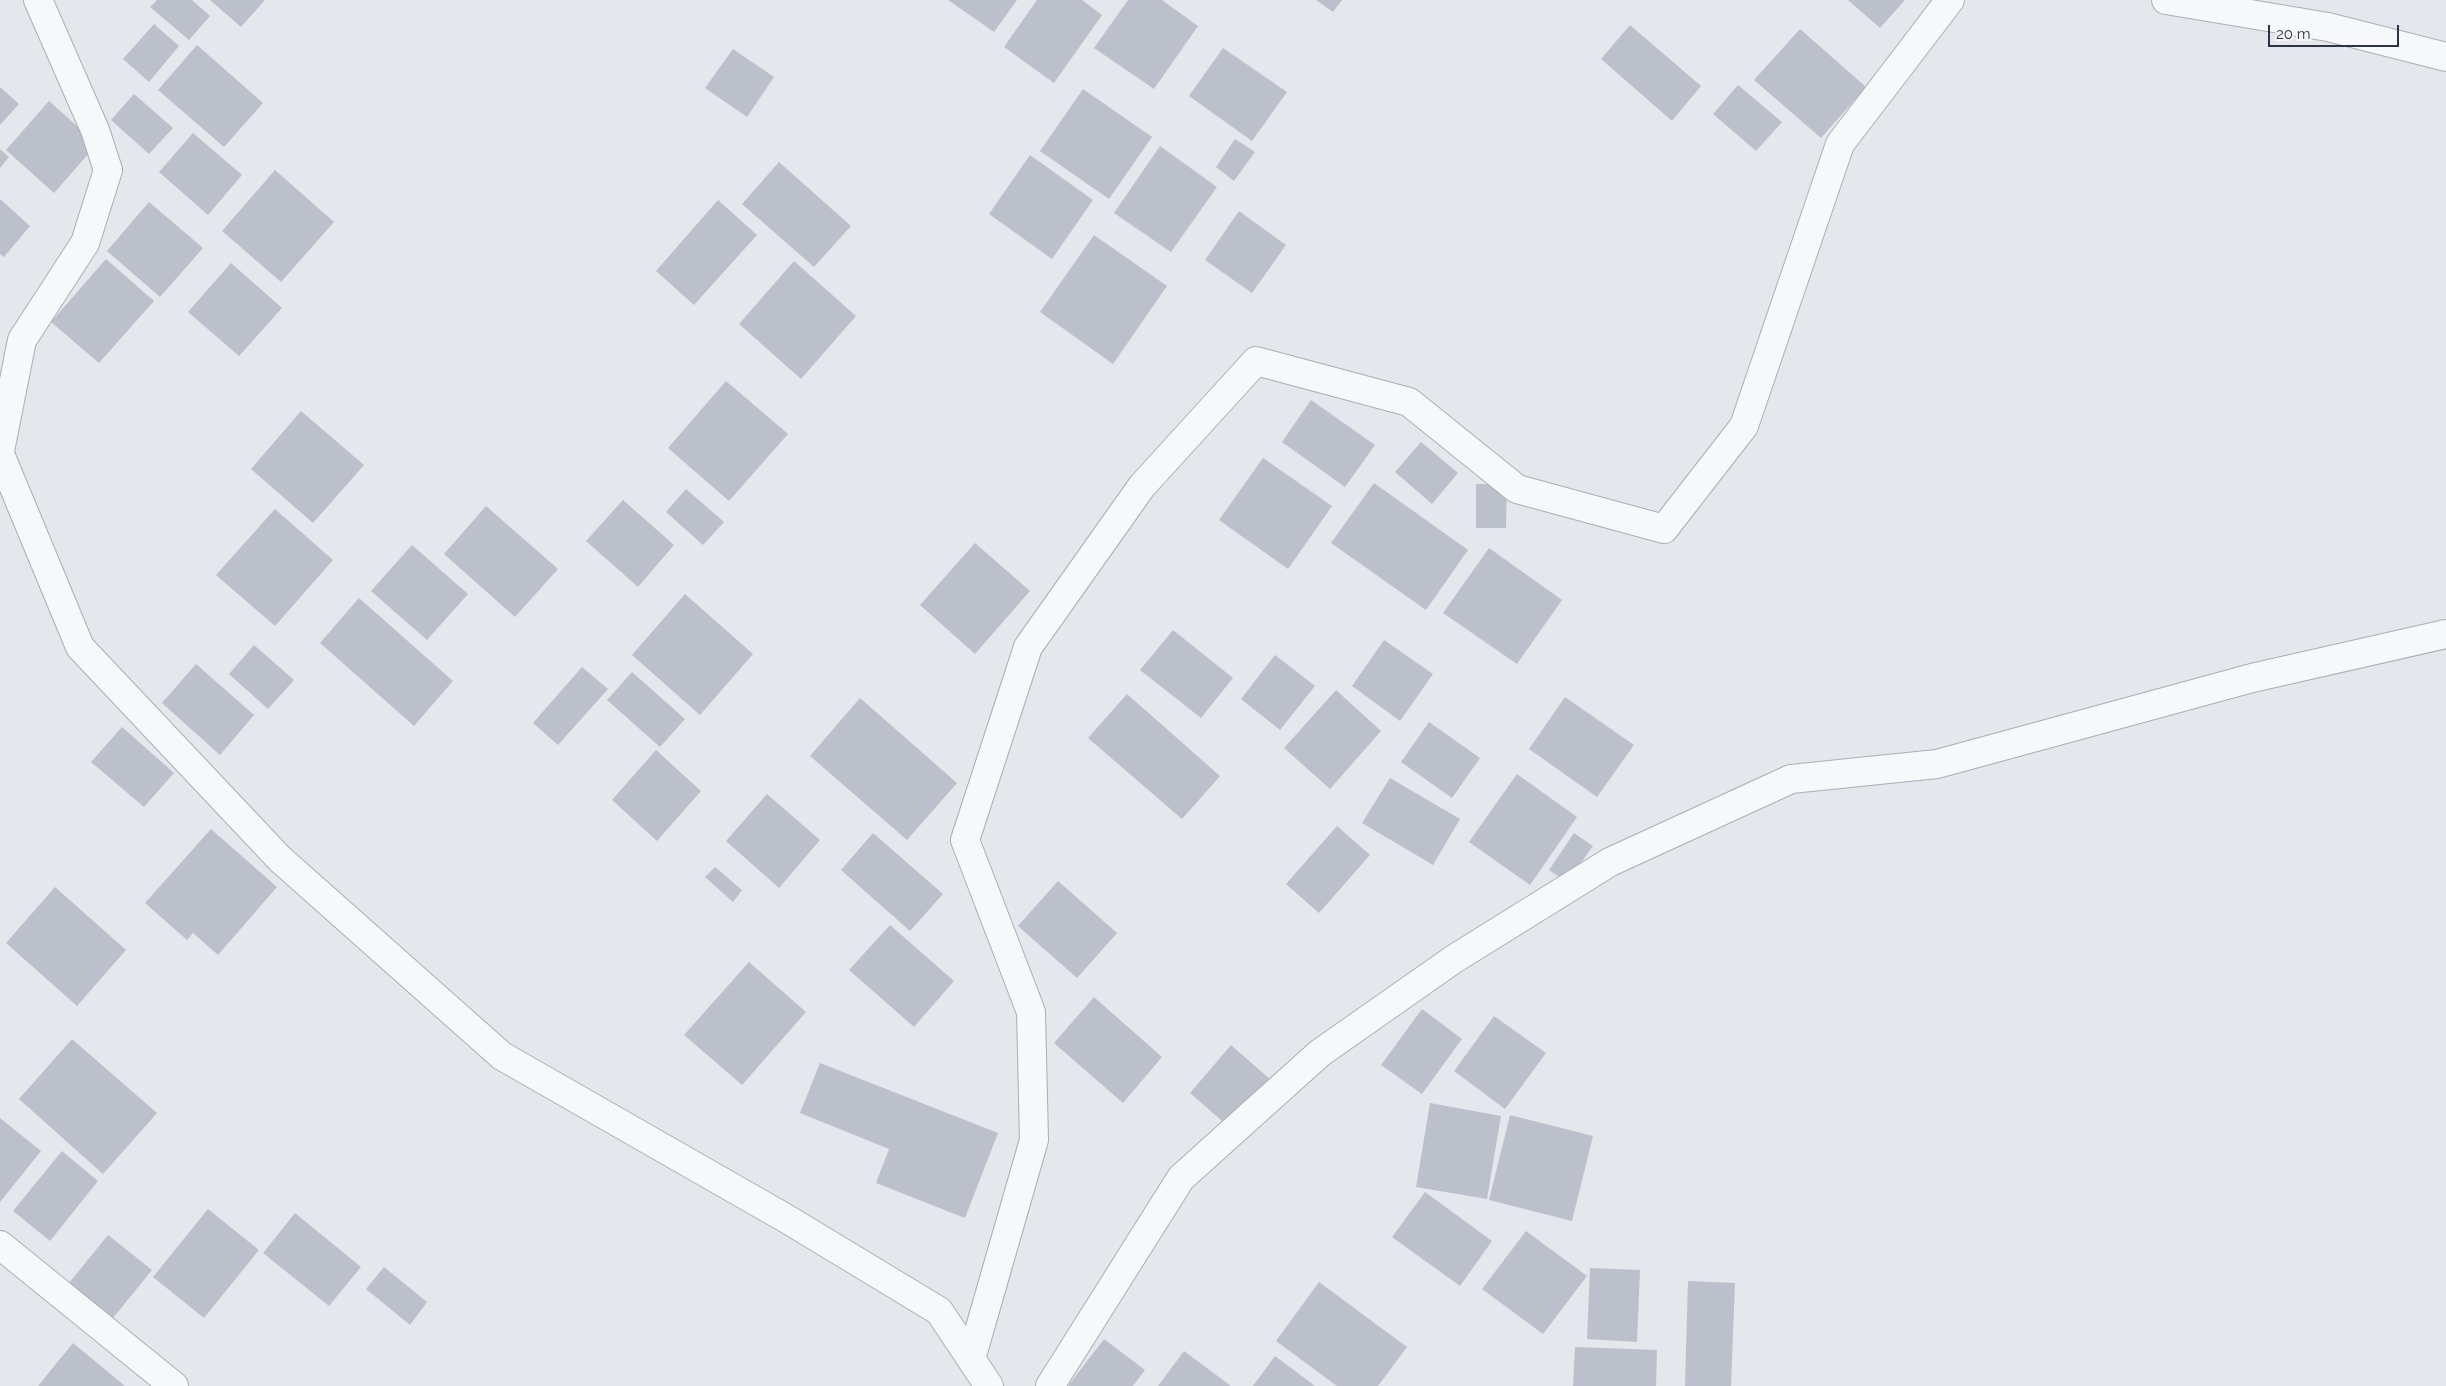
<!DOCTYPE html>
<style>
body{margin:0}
#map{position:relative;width:2446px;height:1386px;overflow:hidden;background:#e4e7ec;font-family:Raleway,sans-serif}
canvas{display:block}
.scale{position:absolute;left:2268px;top:25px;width:131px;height:22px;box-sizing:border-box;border:2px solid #2b3445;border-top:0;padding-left:6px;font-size:15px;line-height:18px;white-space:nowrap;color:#2b3445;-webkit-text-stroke:4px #f4f6f9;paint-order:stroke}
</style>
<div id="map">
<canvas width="2446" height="1386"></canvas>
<div class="scale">20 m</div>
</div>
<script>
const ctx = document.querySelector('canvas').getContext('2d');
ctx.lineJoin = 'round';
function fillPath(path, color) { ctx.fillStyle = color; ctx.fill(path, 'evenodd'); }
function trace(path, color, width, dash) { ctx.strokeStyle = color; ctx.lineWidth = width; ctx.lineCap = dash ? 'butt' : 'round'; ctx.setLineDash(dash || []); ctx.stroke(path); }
fillPath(new Path2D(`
 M157 0H192L210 16 189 40 150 7Z
 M210 0H265L241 27Z
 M948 0H1017L994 32Z
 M1037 0H1082L1102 15 1054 83 1004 47Z
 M1128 0H1162L1198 26 1154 89 1094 48Z
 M1316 0H1342L1333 12Z
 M1848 0H1905L1880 28Z
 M154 24 179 46 149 82 123 59Z
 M1630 25 1701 86 1672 121 1601 59Z
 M1800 29 1866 87 1821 138 1754 80Z
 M197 45 263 103 224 147 158 90Z
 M1223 48 1287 92 1252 141 1189 96Z
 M733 49 774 77 747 117 705 88Z
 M1738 85 1782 122 1756 151 1713 114Z
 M0 87 19 104 0 125Z
 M1083 89 1152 137 1109 199 1040 151Z
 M134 94 173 128 149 154 111 120Z
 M49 101 97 144 54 193 6 150Z
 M193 133 242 175 208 215 159 172Z
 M1235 139 1255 152 1234 181 1216 167Z
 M1160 146 1217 187 1171 252 1114 213Z
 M0 149 9 157 0 168Z
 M1030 155 1093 200 1052 259 989 214Z
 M779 162 851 226 814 267 742 204Z
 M275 170 334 222 281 282 222 231Z
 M0 199 30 226 4 257 0 254Z
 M718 200 757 235 694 305 656 271Z
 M149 202 203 248 160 297 107 251Z
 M1239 211 1286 245 1252 293 1205 260Z
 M1094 235 1167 286 1113 364 1040 312Z
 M106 259 154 301 99 363 51 322Z
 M794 261 856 316 801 379 739 324Z
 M231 263 282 308 239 356 188 312Z
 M726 381 788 434 729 501 668 448Z
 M1311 400 1375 445 1345 487 1282 442Z
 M301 411 364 465 313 523 251 469Z
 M1421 442 1458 473 1432 504 1395 472Z
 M1263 458 1332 506 1288 569 1219 520Z
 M1374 483 1468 550 1426 610 1331 543Z
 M1476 484H1507L1506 528H1476Z
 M686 489 724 522 703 545 666 512Z
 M623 500 674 545 638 587 586 541Z
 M486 506 558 569 515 617 444 554Z
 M275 509 333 560 275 626 216 575Z
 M975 543 1030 591 975 654 920 605Z
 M412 545 468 594 427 640 371 591Z
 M1489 548 1562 600 1517 664 1443 613Z
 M685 594 753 654 700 715 632 655Z
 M359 598 453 681 414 726 320 643Z
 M1173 630 1233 678 1201 718 1140 670Z
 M1384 640 1433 674 1400 721 1352 686Z
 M254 645 294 680 268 709 229 674Z
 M1275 655 1315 686 1280 730 1241 699Z
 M196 664 254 715 220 755 162 703Z
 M582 667 608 689 558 745 533 723Z
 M632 672 685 719 660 747 607 700Z
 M1336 690 1381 731 1330 789 1284 748Z
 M1127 694 1220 776 1182 819 1088 738Z
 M1565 697 1634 745 1597 797 1529 749Z
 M860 698 957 783 907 840 810 756Z
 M1429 722 1480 758 1452 798 1401 762Z
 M122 727 174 773 144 807 91 762Z
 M656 750 701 791 657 841 612 800Z
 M1517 774 1577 817 1530 885 1469 842Z
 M1390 778 1460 819 1433 865 1362 823Z
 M767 794 820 840 779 888 726 841Z
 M1337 826 1370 855 1319 913 1286 884Z
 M211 829 277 887 218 955 193 933 187 940 145 903Z
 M873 833 943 894 910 931 841 870Z
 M1574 833 1593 846 1567 882 1549 870Z
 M715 867 742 890 733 902 705 877Z
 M1058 881 1117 933 1077 978 1018 926Z
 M55 887 126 950 77 1006 6 943Z
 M890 925 954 981 914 1027 849 970Z
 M749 962 806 1012 742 1085 684 1035Z
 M1094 997 1162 1057 1123 1103 1054 1043Z
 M1422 1009 1462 1039 1422 1094 1381 1065Z
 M1494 1016 1546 1053 1505 1109 1454 1071Z
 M72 1039 157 1113 103 1174 19 1099Z
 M1231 1045 1271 1080 1229 1127 1190 1093Z
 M820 1063 998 1133 965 1218 876 1183 889 1149 800 1113Z
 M1430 1103 1501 1116 1487 1199 1416 1187Z
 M1510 1115 1593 1136 1572 1221 1489 1200Z
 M0 1118 41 1151 0 1202Z
 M62 1151 98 1181 50 1241 13 1211Z
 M1425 1192 1492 1241 1460 1286 1392 1237Z
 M208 1209 259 1250 204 1318 153 1277Z
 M295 1213 361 1267 329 1306 263 1253Z
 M1526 1231 1587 1276 1543 1334 1482 1289Z
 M108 1235 152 1270 113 1318 69 1283Z
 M384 1267 427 1302 410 1325 366 1289Z
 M1590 1268 1640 1270 1637 1342 1587 1339Z
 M1688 1281 1735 1283 1731 1386H1685Z
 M1319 1282 1407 1347 1378 1386H1337L1276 1341Z
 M1104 1339 1145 1370 1133 1386H1068Z
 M73 1343 125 1386H38Z
 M1575 1347 1657 1350 1656 1386H1573Z
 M1184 1351 1231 1386H1158Z
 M1275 1356 1315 1386H1253Z`), '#bbc0ca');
const minor = new Path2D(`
 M2166 0 2328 27 2446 57
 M0 451 22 340 85 243 108 170 95 130 38 0
 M0 454 80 647 280 859 502 1056 787 1219 939 1311 989 1386
 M0 1245 174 1386
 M971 1359 1034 1140 1031 1012 965 840 1028 647 1142 486 1256 361 1409 402 1517 489 1664 529 1744 426 1840 144 1950 0
 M1050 1386 1181 1178 1320 1053 1454 959 1610 862 1791 779 1937 764 2252 678 2446 634`);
trace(minor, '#a9aeb7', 30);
trace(minor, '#f7f8fa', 28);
</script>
